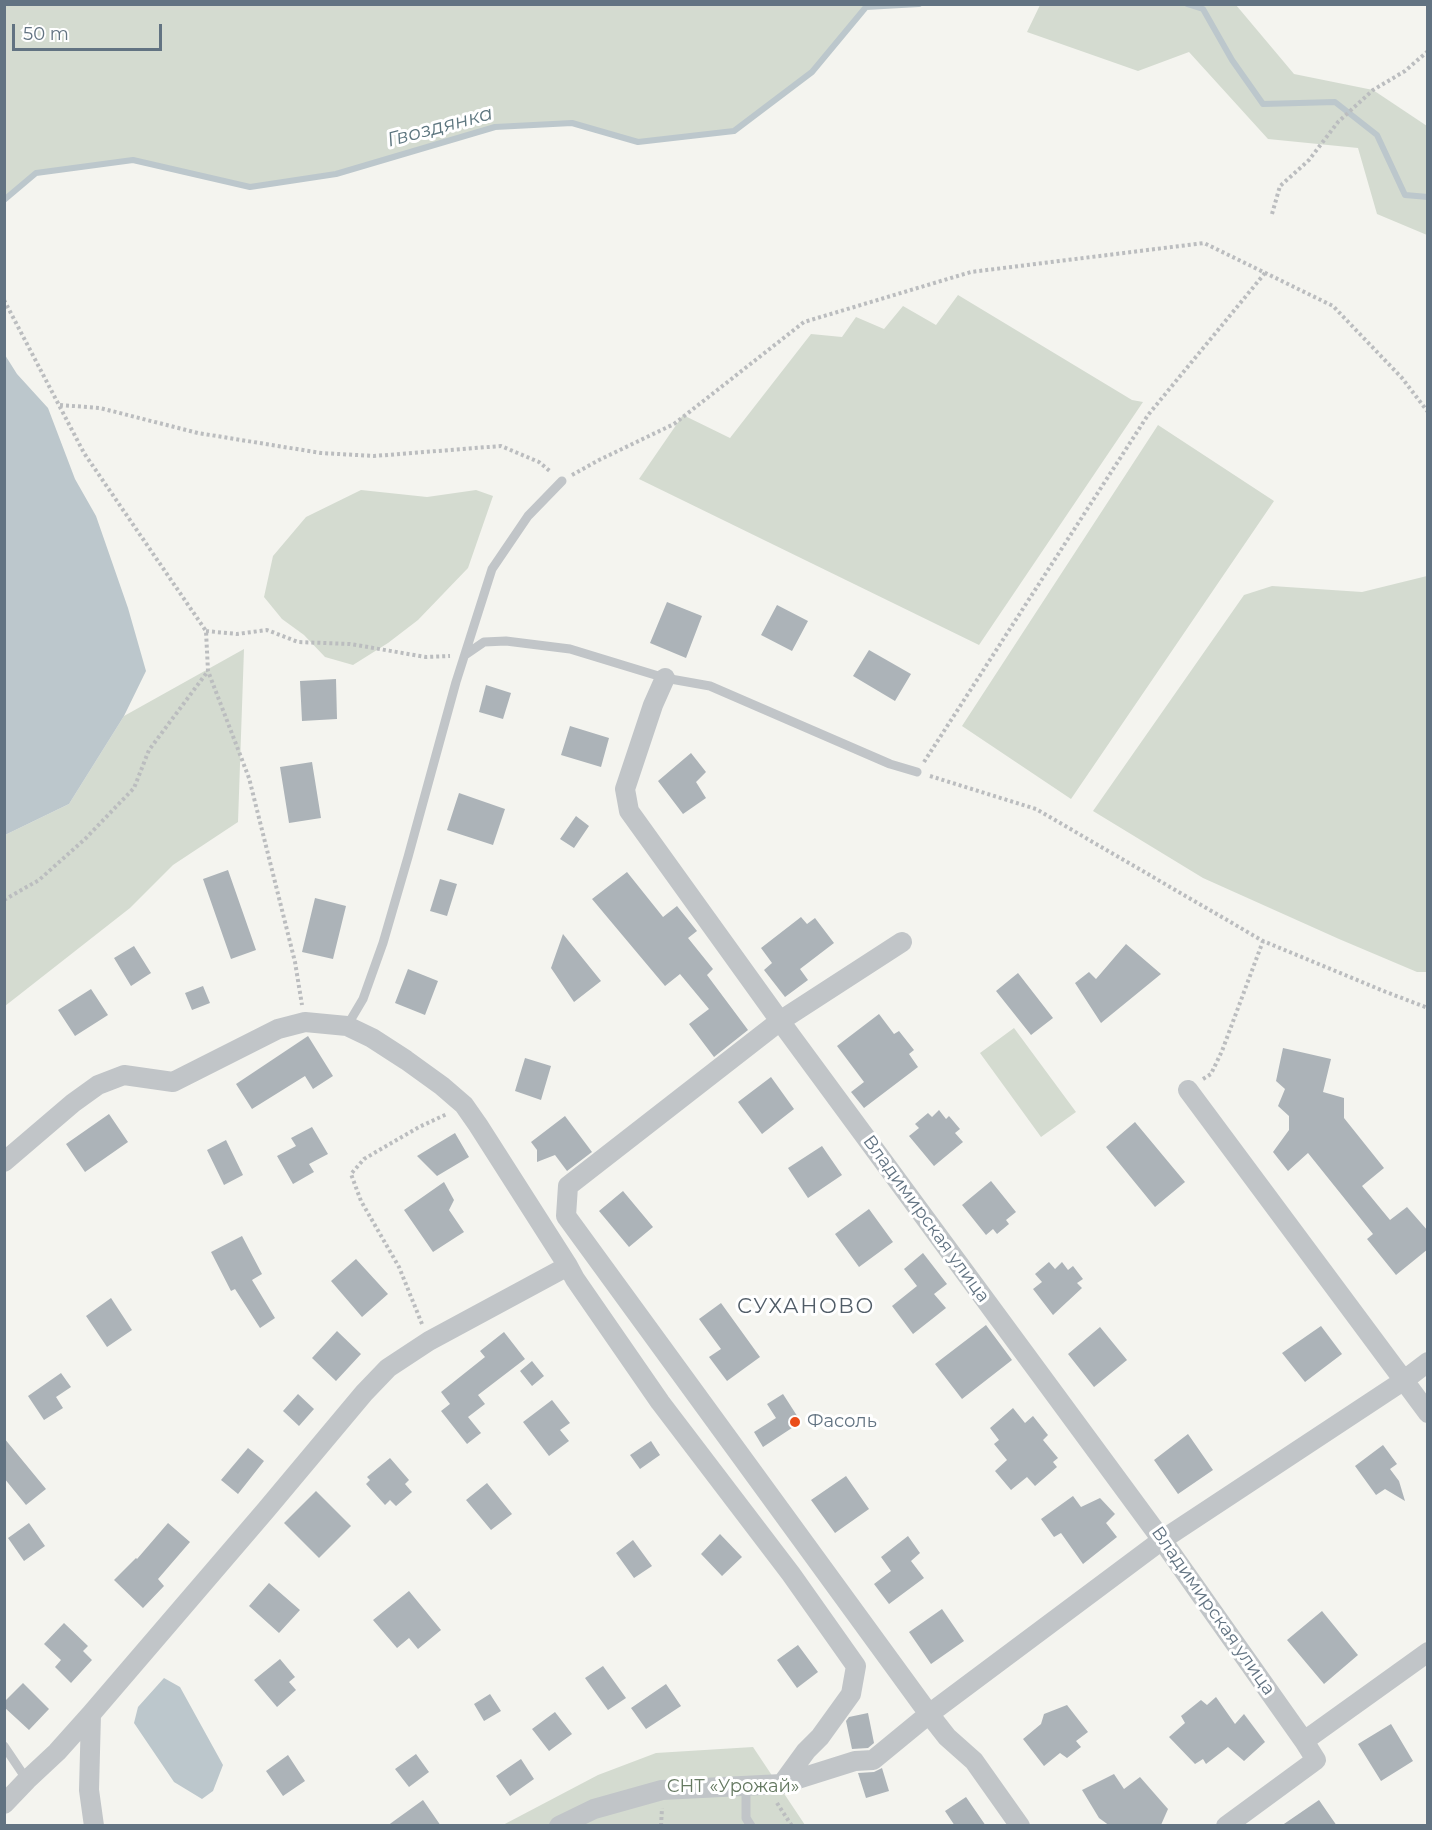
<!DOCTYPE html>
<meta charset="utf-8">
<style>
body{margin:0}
#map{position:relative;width:1432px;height:1830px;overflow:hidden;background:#f4f4ef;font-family:Montserrat,sans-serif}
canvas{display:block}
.frame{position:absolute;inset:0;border:6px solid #627382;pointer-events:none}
.scale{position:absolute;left:12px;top:24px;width:150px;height:27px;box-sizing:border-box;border:3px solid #627382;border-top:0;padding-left:8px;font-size:18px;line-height:21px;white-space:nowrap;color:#627382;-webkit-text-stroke:4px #fff;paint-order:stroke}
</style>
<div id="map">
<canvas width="1432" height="1830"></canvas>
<div class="frame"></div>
<div class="scale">50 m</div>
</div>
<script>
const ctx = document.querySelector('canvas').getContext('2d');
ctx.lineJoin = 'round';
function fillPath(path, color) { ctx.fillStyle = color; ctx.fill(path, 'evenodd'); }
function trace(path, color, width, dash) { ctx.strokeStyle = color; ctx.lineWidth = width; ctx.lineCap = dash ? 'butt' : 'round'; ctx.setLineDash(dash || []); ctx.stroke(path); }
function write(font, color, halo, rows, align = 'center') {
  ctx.font = font + ' Montserrat,sans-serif'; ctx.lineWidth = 6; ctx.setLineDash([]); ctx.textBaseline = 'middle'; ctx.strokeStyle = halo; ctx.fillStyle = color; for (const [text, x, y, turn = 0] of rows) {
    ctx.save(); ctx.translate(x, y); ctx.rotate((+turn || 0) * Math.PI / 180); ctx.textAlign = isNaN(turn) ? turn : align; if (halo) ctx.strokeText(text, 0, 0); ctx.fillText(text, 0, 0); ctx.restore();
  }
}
fillPath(new Path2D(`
 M5 4H919V5L866 7 812 72 734 131 638 142 572 123 495 127 336 174 250 187 132 160 36 173 5 200Z
 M1040 5H1236L1294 74 1373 90 1427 126V235L1377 214 1358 148 1268 139 1189 52 1138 71 1027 32Z
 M958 295 1132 400 1143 402 979 645 639 479 683 415 730 438 811 334 842 337 856 317 884 329 903 306 936 325Z
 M1158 425 1274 501 1071 799 962 726Z
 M361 490 427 497 476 490 493 496 468 568 418 620 388 643 353 665 325 657 304 635 282 619 264 597 273 556 306 517Z
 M1427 576V972H1417L1339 939 1203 878 1093 811 1244 595 1272 586 1362 592Z
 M244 649 238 822 173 865 130 908 5 1006V835L69 804 124 716Z
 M1014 1028 1076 1112 1041 1137 980 1053Z
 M753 1747 805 1825 501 1826 598 1775 656 1753Z`), '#d4dbd0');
fillPath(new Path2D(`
 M5 355 17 374 48 408 75 479 96 516 128 608 146 671 124 716 69 804 5 835Z
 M164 1678 180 1687 223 1765 213 1791 202 1799 174 1782 134 1723 138 1707Z`), '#bcc7cc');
trace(new Path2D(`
 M1187 4 1203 9 1232 60 1263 104 1335 102 1377 135 1405 195 1428 197
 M4 200 36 173 133 160 250 187 336 174 495 127 572 123 638 142 734 131 812 72 866 7 919 4`), '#bcc7cc', 6);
fillPath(new Path2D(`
 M667 602 702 616 686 658 650 643Z
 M777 605 808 621 792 651 761 635Z
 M869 650 911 674 895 701 853 676Z
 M336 679 337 719 302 721 300 681Z
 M486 685 511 693 503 719 479 712Z
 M570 726 609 738 601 767 561 755Z
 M691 753 706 772 696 782 706 798 683 814 658 781Z
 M312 762 321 818 289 823 280 767Z
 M459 793 505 809 493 845 447 830Z
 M576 816 589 826 574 848 560 839Z
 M228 870 256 950 231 959 203 879Z
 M627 872 663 917 677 906 697 931 688 938 713 969 707 975 748 1030 714 1057 689 1024 709 1009 680 974 665 986 592 899Z
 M440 879 457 884 447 916 430 911Z
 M315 898 346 906 333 959 302 952Z
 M801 917 807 924 815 918 834 943 800 969 808 980 785 997 764 970 772 963 761 948Z
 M563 934 601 981 574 1002 551 968Z
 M1126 944 1161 974 1101 1023 1075 983 1089 972 1096 979Z
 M134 946 151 973 131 986 114 958Z
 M408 969 438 981 425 1015 395 1003Z
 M1018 973 1053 1018 1031 1035 996 991Z
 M203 986 210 1003 192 1010 185 993Z
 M91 989 108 1015 75 1036 58 1010Z
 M879 1014 894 1034 899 1031 914 1050 909 1054 918 1067 864 1108 851 1092 864 1082 837 1046Z
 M308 1036 333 1076 313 1089 305 1076 252 1109 236 1084Z
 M1283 1048 1331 1059 1323 1092 1344 1098V1118L1384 1168 1362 1186 1390 1220 1407 1207 1428 1231V1249L1396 1275 1367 1239 1373 1234 1308 1153 1288 1171 1273 1152 1289 1130V1116L1278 1106 1285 1089 1276 1081Z
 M525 1058 551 1066 541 1100 515 1091Z
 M771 1077 794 1109 762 1134 738 1102Z
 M939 1110 946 1119 949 1116 960 1129 955 1133 963 1142 934 1166 909 1136 919 1128 915 1124 928 1113 932 1117Z
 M109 1114 128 1142 85 1172 66 1144Z
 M565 1116 592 1152 567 1171 555 1155 537 1162V1150L531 1142Z
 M1135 1122 1185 1182 1155 1207 1106 1147Z
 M312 1127 328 1154 309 1164 314 1172 293 1184 277 1156 296 1146 291 1138Z
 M455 1133 469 1157 437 1176 417 1156Z
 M226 1140 243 1175 224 1185 207 1150Z
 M822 1146 842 1175 808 1198 788 1168Z
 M991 1181 1016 1212 1006 1220 1009 1224 997 1234 993 1229 986 1235 962 1205Z
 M444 1182 454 1200 449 1210 464 1232 433 1252 404 1210Z
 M623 1191 653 1227 629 1247 599 1211Z
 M869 1209 893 1242 859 1267 835 1234Z
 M242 1236 262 1274 252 1280 275 1318 260 1328 235 1289 231 1291 211 1252Z
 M923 1253 947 1284 934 1294 946 1308 913 1334 892 1306 917 1286 904 1269Z
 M356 1259 388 1294 362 1317 331 1281Z
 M1049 1262 1055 1269 1062 1262 1068 1270 1073 1266 1083 1279 1077 1283 1082 1288 1053 1315 1033 1289 1042 1282 1035 1274Z
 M111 1298 132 1330 107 1347 86 1316Z
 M721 1303 760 1357 727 1381 709 1357 721 1349 699 1319Z
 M986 1325 1012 1360 962 1399 935 1364Z
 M1321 1326 1342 1354 1305 1382 1282 1353Z
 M1100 1327 1127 1360 1094 1387 1068 1354Z
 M337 1331 361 1354 336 1381 312 1358Z
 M504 1332 525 1359 478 1395 485 1404 468 1417 481 1433 467 1444 441 1411 450 1404 441 1392 485 1357 480 1351Z
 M532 1361 544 1376 532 1386 520 1371Z
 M61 1373 71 1387 56 1397 63 1408 44 1420 28 1396Z
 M298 1394 314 1409 299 1426 283 1411Z
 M783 1394 801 1422 763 1447 754 1432 776 1418 767 1404Z
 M552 1400 570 1423 560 1430 569 1441 549 1456 523 1422Z
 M1013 1408 1025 1423 1033 1416 1048 1435 1043 1440 1058 1458 1053 1462 1057 1467 1035 1486 1027 1477 1011 1490 995 1471 1007 1460 994 1444 999 1440 990 1428Z
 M1188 1434 1213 1470 1178 1494 1154 1460Z
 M4 1438 46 1489 26 1505 4 1478Z
 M651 1441 660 1455 640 1469 630 1455Z
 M1383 1445 1397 1464 1390 1469 1399 1481 1405 1501 1385 1489 1376 1495 1355 1466Z
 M248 1448 264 1461 238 1494 221 1480Z
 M390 1458 409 1480 405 1484 412 1492 396 1506 390 1500 385 1505 366 1484 370 1480 367 1477Z
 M846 1476 869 1509 835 1533 811 1500Z
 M487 1483 512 1514 491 1530 466 1500Z
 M316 1491 351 1526 319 1558 284 1523Z
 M1073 1496 1081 1507 1100 1498 1115 1514 1106 1523 1117 1537 1083 1564 1061 1533 1054 1537 1041 1519Z
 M29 1523 45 1546 24 1561 8 1538Z
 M168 1523 190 1542 158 1579 164 1586 143 1608 114 1580 136 1558 137 1559Z
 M720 1534 742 1557 722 1576 701 1554Z
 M908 1536 920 1553 911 1561 924 1578 889 1604 874 1584 891 1571 881 1557Z
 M633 1540 652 1566 634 1578 616 1553Z
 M269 1583 300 1610 279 1633 249 1606Z
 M409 1591 441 1630 418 1649 409 1638 397 1648 373 1620Z
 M942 1609 964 1641 931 1664 909 1632Z
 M1322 1611 1358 1655 1324 1684 1287 1640Z
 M64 1623 88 1646 83 1651 92 1660 71 1683 55 1667 61 1660 44 1644Z
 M798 1645 818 1672 797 1688 777 1660Z
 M280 1659 295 1677 289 1682 296 1690 277 1707 254 1680Z
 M603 1666 626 1698 608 1710 585 1678Z
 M23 1683 49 1709 29 1730 4 1707V1702Z
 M666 1684 681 1706 646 1729 631 1708Z
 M490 1694 501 1711 484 1721 474 1704Z
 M1216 1697 1235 1724 1244 1714 1265 1742 1244 1761 1228 1747 1206 1764 1203 1759 1195 1764 1169 1737 1185 1723 1181 1716 1201 1700 1207 1705Z
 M1067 1705 1088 1732 1076 1741 1081 1747 1067 1758 1060 1753 1044 1766 1023 1739 1041 1724 1044 1714Z
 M555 1712 572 1734 549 1751 532 1729Z
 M868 1713 874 1743 868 1748 852 1749 846 1721 849 1717Z
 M1391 1724 1413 1761 1381 1781 1358 1744Z
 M416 1754 429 1772 409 1787 395 1769Z
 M288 1755 305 1781 283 1796 266 1771Z
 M521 1759 534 1779 510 1796 496 1776Z
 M882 1768 889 1791 866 1798 858 1773 874 1772Z
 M1114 1774 1124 1789 1140 1777 1168 1809 1161 1825 1110 1826 1099 1818 1082 1790Z
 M966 1797 986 1826H955L945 1811Z
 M423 1800 441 1826H387Z
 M1319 1800 1337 1826H1281Z`), '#acb3b8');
trace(new Path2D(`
 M1272 214 1280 186 1309 160 1338 122 1373 90 1405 71 1428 51
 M4 300 84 453 206 631 208 671 249 778 295 962 302 1005
 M60 405 100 408 198 433 321 453 374 456 501 446 539 462 551 472
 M572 475 599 460 674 424 804 322 971 272 1204 243 1333 306 1402 378 1428 412
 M206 631 237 634 267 630 298 642 350 644 426 657 450 656
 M924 762 1148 415 1265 273
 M930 776 1036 809 1263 941 1386 992 1428 1008
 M4 900 39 880 86 838 134 788 149 750 208 671
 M1203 1079 1211 1074 1222 1051 1263 941
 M422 1324 399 1267 361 1201 351 1174 364 1159 419 1127 447 1114
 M777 1803 792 1826
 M661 1826 662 1808`), '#bbbdbf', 4, [3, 3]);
trace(new Path2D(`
 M465 655 484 642 506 641 570 649 665 678 710 686 890 764 917 772
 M347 1026 363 999 383 943 408 857 456 682 492 569 528 516 562 481
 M4 1746 27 1780
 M746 1787V1818L751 1826`), '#c1c5c8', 9);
trace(new Path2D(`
 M665 678 653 705 625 789 629 811 780 1021 1162 1540 1304 1741 1316 1760 1226 1826
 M902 942 780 1021 568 1186 566 1216 929 1714 947 1737 974 1761 1020 1826
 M1188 1090 1428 1413
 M4 1162 73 1103 98 1085 124 1075 173 1082 278 1029 305 1022 347 1026 372 1038 406 1060 442 1086 464 1105 478 1125 568 1266
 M91 1714 89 1790 94 1826
 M1304 1741 1428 1652
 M4 1804 27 1780 57 1752 91 1714 266 1510 364 1393 388 1368 429 1341 568 1266 575 1279 660 1402 791 1574 856 1666 851 1694 820 1737 806 1751 782 1784
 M559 1826 594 1809 662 1790 782 1784 855 1761 873 1760 929 1714 1162 1540 1403 1381 1428 1362`), '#c1c5c8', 20);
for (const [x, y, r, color] of [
 [795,1422,6,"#ea4d1a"]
]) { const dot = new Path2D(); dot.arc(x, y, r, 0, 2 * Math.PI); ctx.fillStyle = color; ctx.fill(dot); trace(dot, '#fff', 2); }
write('18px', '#627382', '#fff', [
 ["Владимирская улица",926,1219,54],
 ["Владимирская улица",1213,1611,55]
]);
write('18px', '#627382', '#fff', [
 ["Фасоль",807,1422]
], 'left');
write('18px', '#657961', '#fff', [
 ["СНТ «Урожай»",733,1787]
]);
write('italic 20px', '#5d767f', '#fff', [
 ["Гвоздянка",440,127,-15]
]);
ctx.letterSpacing = '1.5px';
write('21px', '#505c67', '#fff', [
 ["СУХАНОВО",806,1307]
]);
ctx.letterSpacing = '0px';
</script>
